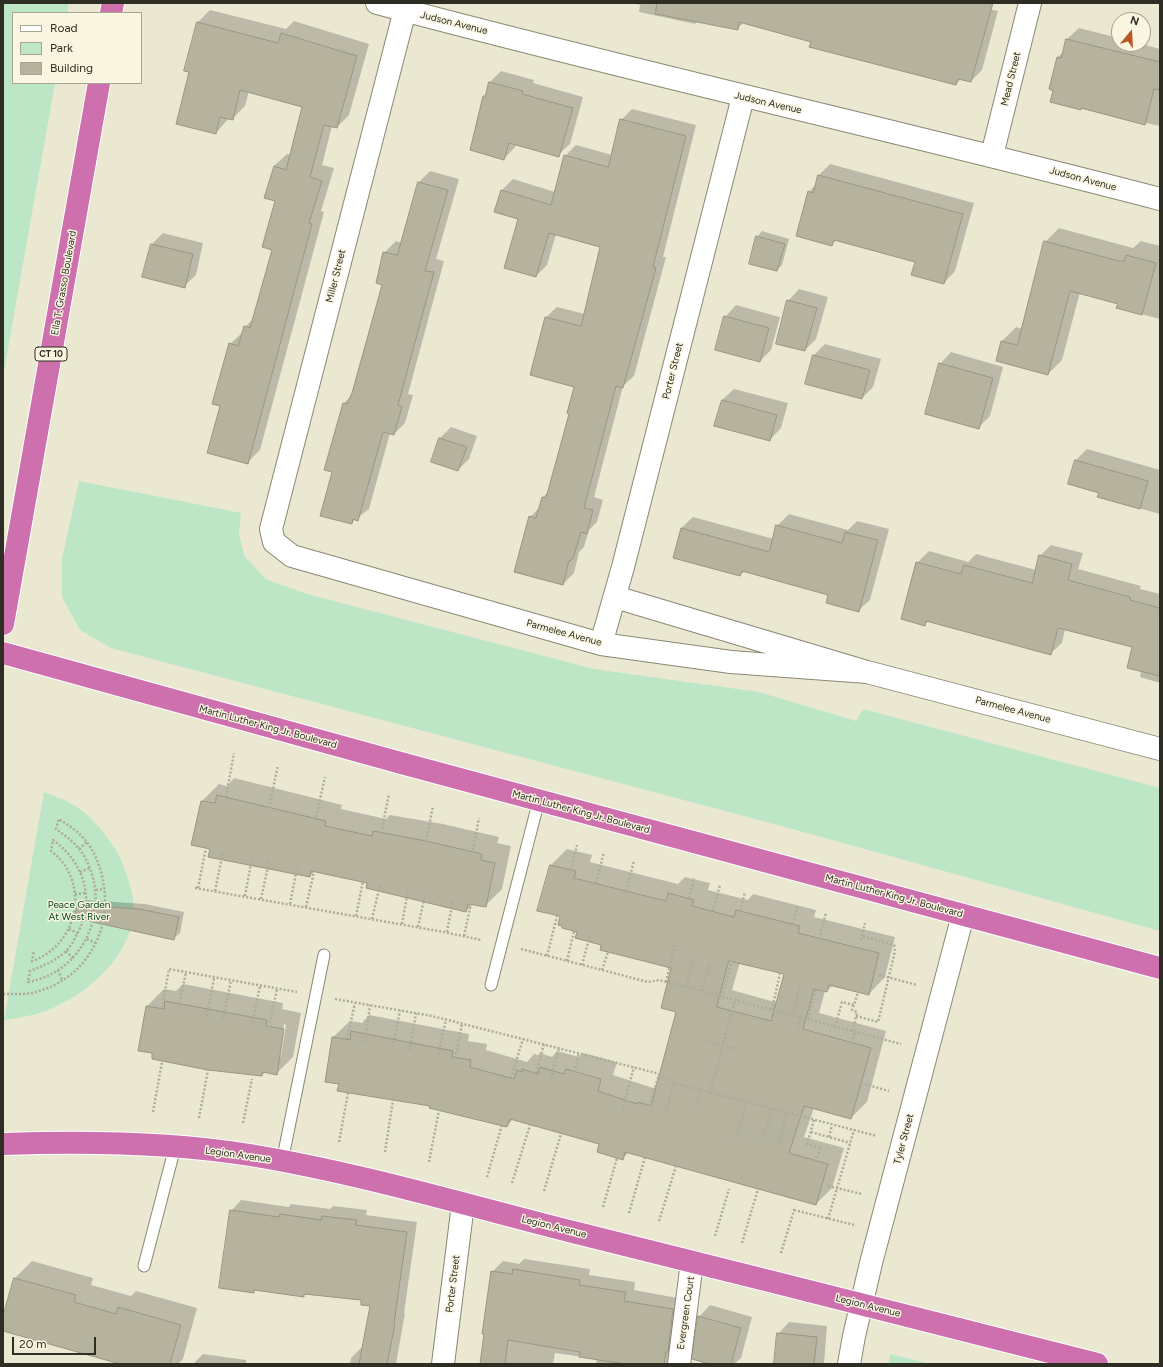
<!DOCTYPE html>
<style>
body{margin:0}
#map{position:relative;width:1163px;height:1367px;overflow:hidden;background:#ebe8d2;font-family:Figtree,sans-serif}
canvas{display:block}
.frame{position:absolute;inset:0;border:4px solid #2e2d24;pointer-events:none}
.legend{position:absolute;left:12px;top:12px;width:130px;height:72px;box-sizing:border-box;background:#f9f5e0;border:1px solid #a8a595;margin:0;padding:5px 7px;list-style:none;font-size:12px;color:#2e2d24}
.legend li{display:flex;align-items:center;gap:8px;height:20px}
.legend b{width:20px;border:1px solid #a8a595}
.north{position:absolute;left:1111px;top:12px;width:40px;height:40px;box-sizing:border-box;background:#f9f5e0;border:1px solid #a8a595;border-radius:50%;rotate:18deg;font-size:11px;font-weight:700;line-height:16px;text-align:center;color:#2e2d24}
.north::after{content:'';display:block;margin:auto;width:14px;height:18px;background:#ba5524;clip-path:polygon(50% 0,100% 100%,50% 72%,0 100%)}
.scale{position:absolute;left:12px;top:1337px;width:84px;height:18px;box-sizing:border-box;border:2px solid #2e2d24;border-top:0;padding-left:5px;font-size:12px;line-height:14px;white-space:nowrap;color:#2e2d24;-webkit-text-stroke:3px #f9f5e0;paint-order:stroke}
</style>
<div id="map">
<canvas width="1163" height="1367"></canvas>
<div class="frame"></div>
<ul class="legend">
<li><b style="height:5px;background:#fff"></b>Road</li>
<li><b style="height:11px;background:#bce6c5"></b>Park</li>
<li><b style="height:11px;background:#b5b29e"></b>Building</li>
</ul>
<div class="north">N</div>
<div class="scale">20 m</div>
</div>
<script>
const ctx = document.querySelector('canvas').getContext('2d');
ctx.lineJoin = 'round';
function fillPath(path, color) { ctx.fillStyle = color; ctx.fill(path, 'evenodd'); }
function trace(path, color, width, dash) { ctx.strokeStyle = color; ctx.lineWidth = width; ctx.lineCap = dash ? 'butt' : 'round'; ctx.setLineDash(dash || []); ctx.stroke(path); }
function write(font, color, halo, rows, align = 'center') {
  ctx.font = font + ' Figtree,sans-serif'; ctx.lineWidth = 3; ctx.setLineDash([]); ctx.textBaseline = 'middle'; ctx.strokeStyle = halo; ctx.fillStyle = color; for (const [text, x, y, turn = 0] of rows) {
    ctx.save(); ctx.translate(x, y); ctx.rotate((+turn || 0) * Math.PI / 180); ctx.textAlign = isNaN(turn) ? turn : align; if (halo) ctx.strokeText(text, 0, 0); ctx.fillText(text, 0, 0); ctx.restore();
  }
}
fillPath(new Path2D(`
 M3 3H69L67 13H13V83H55L3 377Z
 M79 481 241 513 239 535 245 557 266 579 307 594 594 669 759 692 856 721 863 709 1160 788V931L789 828 111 648 80 630 62 597V559Z
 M44 792C53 796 62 798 70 803 93 815 117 846 125 870 130 885 136 901 133 917 127 962 83 997 43 1012 31 1016 17 1018 4 1020Z
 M890 1354 931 1364H889Z`), '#bce6c5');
fillPath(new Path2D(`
 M633 3H987L984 8 998 11 982 70 971 81 961 79 956 84 744 22 737 29 698 21 695 24 639 12 640 5Z
 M210 10 286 29 294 21 369 44 349 115 337 127 332 126 322 165 334 168 321 211 324 212 260 450 247 463 221 405 230 344 243 332 245 327 255 317 274 249 276 200 274 166 287 154 291 155 303 106 249 91 245 106 232 119 229 118 216 133 190 72 185 70 198 22Z
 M1079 28 1119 38V44H1142L1160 49V126L1051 102 1054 90 1050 89 1058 57 1064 51 1067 39Z
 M501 71 534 80 533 83 583 97 570 144 558 155 516 144 515 147 504 159 484 97 487 93 490 82Z
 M632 109 696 125 663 257H666L634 376 623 386 594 497 603 500 597 522 589 530 584 547 579 552 574 573 563 584 530 517 541 506 543 497 549 491 570 413 575 387 531 375 546 317 557 307 585 314 601 246 556 234 547 265 536 276 519 218 496 211 502 190 513 179 555 192 565 156 576 145 612 155 621 120Z
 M830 164 974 203 955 271 944 283 916 262 837 240 832 244 809 192 816 184 819 175Z
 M430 171 459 179 436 259 444 261 408 394 413 395 405 423 394 434 390 433 369 509 351 523 333 471 325 469 344 403 352 395 384 284V253L396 241 402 243 419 182Z
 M1059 228 1133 248 1141 241 1160 246V319L1118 308 1119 303 1080 292 1062 360 1048 374 997 360 1002 341 1016 327 1022 329 1045 242Z
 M762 231 789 239 782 265 777 270 757 237Z
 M163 233 203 243 196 275 184 286 144 277 152 244Z
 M799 289 828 297 816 339 805 350 788 301Z
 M736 305 780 317 771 350 760 361 725 317Z
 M825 344 881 359 873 387 862 398 814 355Z
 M951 352 1003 367 990 416 979 427 940 364Z
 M734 389 788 403 781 428 770 440 716 426 722 400Z
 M451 427 477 436 469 459 458 470 432 462 440 438Z
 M1087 449 1160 470V514L1099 497 1100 492 1069 483 1076 460Z
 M789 514 848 530 857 521 889 529 870 600 858 611 830 594 745 571 740 575 681 528 693 517 774 539 777 526Z
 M1051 545 1083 553 1078 569 1141 586 1140 589 1160 594V683L1140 677 1141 671 1133 647 1065 629 1062 643 1050 654 929 620 925 625 917 563 929 551 968 562 976 554 1036 570 1040 556Z
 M234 778 342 805 341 809 386 819 390 815 443 824 499 837 497 843 511 846 502 889 485 906 473 904 466 911 368 883 315 871 310 876 193 844 202 801 219 784 227 786Z
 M567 849 592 855 590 862 678 884 685 877 710 883 708 890 748 900 753 894 816 910 814 917 895 937 885 977 869 994 833 985 827 991H825L819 1013 886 1031 867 1102 851 1118 814 1108 804 1137 844 1148 832 1188 816 1204 629 1152 622 1159 600 1144 513 1119 507 1126 431 1105 326 1081 333 1037 350 1021 362 1023 369 1015 469 1034 468 1041 487 1044 486 1050 527 1062 534 1054 538 1055 540 1053 552 1057 557 1051 579 1057 583 1053 617 1062 613 1075 653 1088 657 1087 677 1011 672 967 602 945 578 931 561 916 538 910 551 865ZM740 962 786 973 778 1003 732 990Z
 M84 900 145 904 184 912 180 933 174 938 78 905Z
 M183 984 283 1003 282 1009 301 1013 293 1057 276 1074 265 1072 262 1075 139 1050 147 1006 164 989 176 991ZM284 1024 286 1025 281 1056 279 1058Z
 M241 1200 289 1207 291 1204 330 1209 333 1206 367 1210 366 1215 417 1222 404 1313H405L396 1364H350L351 1358 361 1348H363L372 1305 362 1299 306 1293 303 1296 256 1289 253 1292 231 1211Z
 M524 1259 590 1269 589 1275 635 1282 634 1290 683 1299 673 1364H596L597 1359 555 1353 553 1364H481L492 1272 503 1261 519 1264Z
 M32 1261 93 1278 91 1285 131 1296 136 1291 197 1308 183 1359 178 1364H123L3 1330V1319L15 1278Z
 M710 1305 752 1317 741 1358 734 1364H712L699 1317Z
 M789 1322 827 1326 824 1364H775L778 1334Z
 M203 1354 246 1360V1364H193Z`), '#0003');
const building = new Path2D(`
 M657 3H993L971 82 958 79 956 85 809 47 811 42 739 22 738 30 656 14Z
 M197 22 278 43 281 33 357 56 337 128 324 125 310 177 322 181 309 223 312 224 248 464 207 453 220 406 212 404 229 343 238 346 244 326 250 328 272 250 262 247 275 201 264 198 274 166 286 170 302 107 240 90 233 120 220 117 216 134 176 124 189 72 184 71Z
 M1066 39 1160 62V90L1154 89 1145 125 1081 108V110L1050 102 1053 91 1049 89 1057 57 1061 58Z
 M489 82 523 91 522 94 573 108 559 157 509 143 504 160 470 150 483 96H485Z
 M620 119 686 136 653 267 656 268 623 388 616 386 584 508 593 510 587 534 581 532 573 559 569 561 563 585 514 572 529 516 536 518 542 497 546 498 569 414 567 413 574 387 530 375 545 317 581 326 600 247 549 233 536 277 504 268 518 219 494 212 501 190 551 205 564 155 608 167Z
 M818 175 963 214 944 284 911 275 915 262 834 240 832 246 796 236 808 191 813 193Z
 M418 182 448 190 425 271 434 272 398 405 402 407 394 435 383 432 358 521 353 519 352 524 320 516 332 472 324 470 343 403 347 404 352 393 382 285 376 283 383 252 397 255Z
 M756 236 785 244 777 271 749 264Z
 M1044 241 1119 261H1124L1126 255 1156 263 1142 315 1116 308 1118 304 1070 291 1048 375 996 361 1001 341 1017 345Z
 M151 244 193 254 185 288 142 277Z
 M787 300 817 308 805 351 776 344Z
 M724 316 769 328 760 362 715 350Z
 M813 355 870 370 862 399 805 384Z
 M939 363 993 378 979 429 925 414Z
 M722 400 777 415 770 441 714 426Z
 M439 438 467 447 458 471 431 462Z
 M1075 460 1148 481 1140 509 1097 497 1099 493 1068 484Z
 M776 525 842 543 845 532 878 540 859 612 826 603 828 595 742 571 740 576 673 558 681 528 769 552Z
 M1039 555 1072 564 1068 580 1130 597V600L1160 608V676L1127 668 1132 647 1058 628 1051 655 926 621 925 626 901 619 916 562 961 574 964 565 1032 583Z
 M217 795 326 821 325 826 372 836 373 831 426 841 482 854 481 860 495 863 486 907 468 904 466 912 366 888 367 883 311 871 310 877 208 857 210 849 191 845 201 801 215 803Z
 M550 865 576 871 574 878 666 901 668 893 694 900 692 906 734 917 736 910 800 926 798 933 879 953 869 995 829 985 827 992 814 989 803 1029 871 1048 851 1119 804 1106 789 1153 828 1164 816 1205 625 1152 623 1160 597 1152 599 1144 510 1119 507 1127 429 1108 430 1106 337 1091 339 1084 325 1082 332 1037 350 1040 351 1031 453 1051 452 1057 471 1060 470 1067 514 1079 517 1070 522 1072V1069L538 1074 540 1067 564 1074 566 1069 601 1079 598 1091 637 1104 638 1102 651 1106 676 1012 661 1008 671 968 600 950 601 945 575 938 577 932 562 928V926L558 925 560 916 537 911ZM729 961 784 974 771 1021 717 1007Z
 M77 905 139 909 179 917 174 940 75 918Z
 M165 1001 267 1020 266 1026 284 1029 277 1075 263 1072 262 1076 208 1070 152 1059V1053L138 1051 146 1006 164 1009Z
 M230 1210 279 1217 280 1214 321 1220 322 1216 357 1220 356 1225 407 1232 394 1323 395 1324 387 1364H359L370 1306 361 1305V1300L304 1294V1297L254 1290V1293L219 1288Z
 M513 1269 580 1280 579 1285 626 1292 624 1301 673 1309 668 1352H666L664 1364H626L579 1357 580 1352 508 1340 505 1364H480L484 1334H482L491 1271 512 1274Z
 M14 1278 76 1295 74 1302 116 1314 118 1307 181 1325 170 1364H120L3 1331V1316Z
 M698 1316 741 1328 731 1364H709L692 1359Z
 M777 1333 817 1337 814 1364H774Z`);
fillPath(building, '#b5b29e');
trace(building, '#989581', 1);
const lane = new Path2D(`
 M491 985 539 800
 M282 1162 324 955
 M144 1266 175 1147`);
const street = new Path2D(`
 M377 3C637 73 900 131 1160 199
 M405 10 271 529 274 542 292 556 601 644 731 662 867 672
 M992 155 1030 3
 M615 597 867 672 1160 749
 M601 644 623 567 743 97
 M443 1364 463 1204
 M679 1364 692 1262
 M849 1364 854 1336 871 1263 963 915`);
const highway = new Path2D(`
 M111 13 113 3
 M3 624 99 83
 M3 653 401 763 1160 968
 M3 1144C85 1141 169 1142 250 1155 359 1173 466 1205 573 1232 748 1275 922 1320 1097 1364`);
trace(lane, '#8a8774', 13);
trace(street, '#8a8774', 24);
trace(highway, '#fff', 24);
trace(new Path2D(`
 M226 797 234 753
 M269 808 278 765
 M316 817 325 777
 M382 829 389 794
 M426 841 433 806
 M79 849 87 842
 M473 850 479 818
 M571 870 577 845
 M80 872 90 868
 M596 883 604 852
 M195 888 444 932 481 940
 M198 888 206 848
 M96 890 105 889
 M215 891 223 852
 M626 891 634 861
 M75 894 86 893
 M245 896 252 858
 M689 898 694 878
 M261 899 269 862
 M290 904 297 868
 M306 907 314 872
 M713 911 720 885
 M740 911 745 892
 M85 913 95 915
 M356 916 363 881
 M372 919 380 885
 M402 924 408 891
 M793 924 798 905
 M418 927 425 895
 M69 929 78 933
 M447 932 453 900
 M464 936 471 904
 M87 939 96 943
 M819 939 826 913
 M861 940 865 923
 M521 949 648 982 659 980 901 1044
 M66 951 73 958
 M547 956 557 916
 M567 961 574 931
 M582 965 590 935
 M58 970 62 980
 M602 970 608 952
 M879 975 917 985
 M666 982 675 944
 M686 987 693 959
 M702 991 710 963
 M3 994C15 994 28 995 39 991 85 978 111 932 104 887 102 871 96 853 85 840 78 831 68 825 59 819L56 829C67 837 77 844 84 856 113 906 85 972 28 982L30 971C43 966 55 961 65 952 70 948 74 940 77 934 96 900 84 862 53 840L51 851C91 881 79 945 32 961L34 950
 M722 997 732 959
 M335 999 432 1016 656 1073 674 1083 877 1136
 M162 1008 169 969 297 992
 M772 1010 780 973
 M178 1011 186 972
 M793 1015 800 986
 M207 1016 214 978
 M856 1016 878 1022 895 951 894 945 862 936
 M223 1019 231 980
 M808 1019 816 990
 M252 1024 260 986
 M269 1027 277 989
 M835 1027 842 1002 854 1005 858 992
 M798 1028 800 1017
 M853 1031 857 1012 852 1010 854 1005
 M347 1039 355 1003
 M707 1041 738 1049
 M365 1042 370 1005
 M852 1043 855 1032
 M393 1047 400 1010
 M410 1050 416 1013
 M438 1055 446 1019
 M455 1058 462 1024
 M574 1072 579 1053
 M536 1073 544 1044
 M511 1078 523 1039
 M551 1078 559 1048
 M861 1083 889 1091
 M710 1093 735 1000
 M649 1106 659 1075
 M696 1106 700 1090
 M622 1110 634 1067
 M666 1110 674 1083
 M153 1112 162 1062
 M199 1118 208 1070
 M814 1120 807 1144 821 1148 816 1161
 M243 1123 252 1079
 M811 1132 850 1143
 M763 1137 772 1109
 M829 1137 832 1125
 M736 1138 747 1102
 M339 1142 348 1093
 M779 1142 787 1113
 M385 1152 393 1100
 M429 1162 439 1110
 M487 1177 502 1125
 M512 1183 530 1125
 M828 1186 862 1194
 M544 1191 561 1134
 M603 1207 617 1158
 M794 1210 854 1225
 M629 1213 645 1157
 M828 1219 854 1130
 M659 1221 676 1166
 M715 1236 729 1189
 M742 1243 758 1189
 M781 1253 795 1207`), '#adaa99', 2.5, [2, 2]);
trace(lane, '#fff', 11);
trace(street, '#fff', 22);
trace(highway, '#cd70ad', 22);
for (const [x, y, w] of [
 [51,354,32]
]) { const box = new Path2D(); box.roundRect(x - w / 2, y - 7, w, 14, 3); ctx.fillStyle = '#f9f5e0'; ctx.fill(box); trace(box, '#2e2d24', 1); }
write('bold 9px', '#2e2d24', null, [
 ["CT 10",51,354]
]);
write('10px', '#2e2d24', '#f9f5e0', [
 ["Judson Avenue",454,23,14],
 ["Mead Street",1011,79,-76],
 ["Judson Avenue",768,103,13],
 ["Judson Avenue",1083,179,15],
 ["Miller Street",336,276,-76],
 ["Ella T. Grasso Boulevard",64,283,-80],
 ["Porter Street",673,371,-76],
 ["Parmelee Avenue",564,633,15],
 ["Parmelee Avenue",1013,710,15],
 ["Martin Luther King Jr. Boulevard",268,727,15],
 ["Martin Luther King Jr. Boulevard",581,812,15],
 ["Martin Luther King Jr. Boulevard",894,896,15],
 ["Tyler Street",904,1139,-75],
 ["Legion Avenue",238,1155,8],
 ["Legion Avenue",554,1227,14],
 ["Porter Street",453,1284,-83],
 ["Legion Avenue",868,1306,14],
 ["Evergreen Court",686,1313,-82]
]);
write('10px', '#034720', '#f9f5e0', [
 ["Peace Garden",79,905],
 ["At West River",79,917]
]);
</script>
